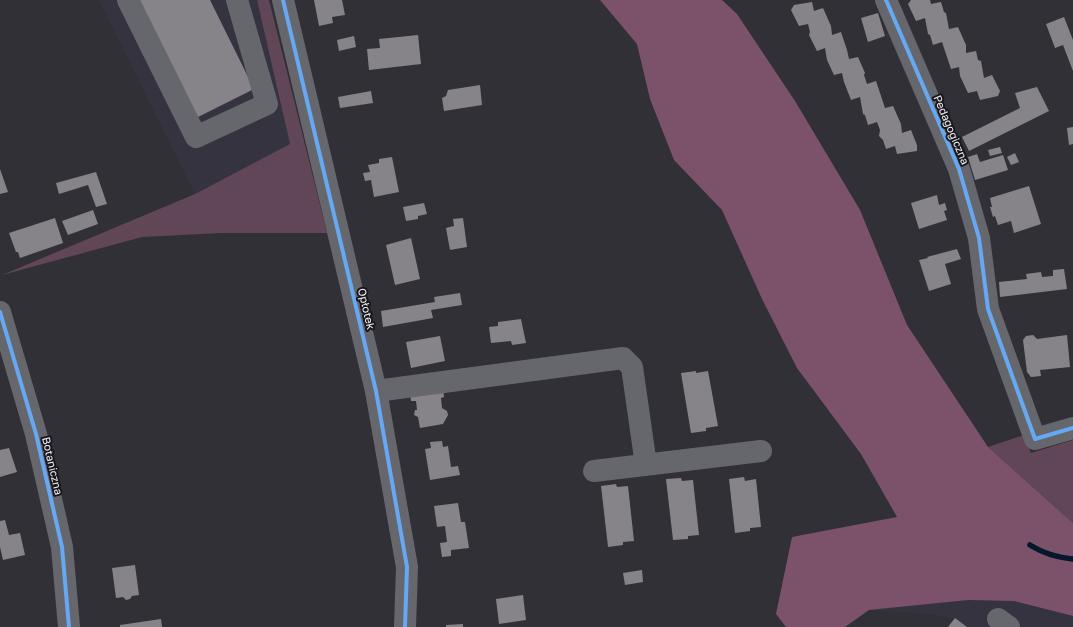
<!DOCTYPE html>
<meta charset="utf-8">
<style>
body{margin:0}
canvas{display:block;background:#313036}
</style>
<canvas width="1073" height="627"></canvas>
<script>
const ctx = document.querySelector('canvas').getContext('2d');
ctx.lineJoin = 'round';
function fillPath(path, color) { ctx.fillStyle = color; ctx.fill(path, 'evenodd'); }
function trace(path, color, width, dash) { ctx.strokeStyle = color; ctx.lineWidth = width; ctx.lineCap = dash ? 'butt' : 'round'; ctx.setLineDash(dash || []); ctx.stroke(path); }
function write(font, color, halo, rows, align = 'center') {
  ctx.font = font + ' "Golos Text",sans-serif'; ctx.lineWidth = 4; ctx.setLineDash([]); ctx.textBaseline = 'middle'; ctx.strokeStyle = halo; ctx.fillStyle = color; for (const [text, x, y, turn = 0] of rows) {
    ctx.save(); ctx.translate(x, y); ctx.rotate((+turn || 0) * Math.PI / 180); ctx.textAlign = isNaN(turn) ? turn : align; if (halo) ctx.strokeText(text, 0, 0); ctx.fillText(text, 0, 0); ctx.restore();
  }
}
fillPath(new Path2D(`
 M99 0H257L290 144 195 194Z
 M968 600 1014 601 1073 616V627H948L954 618 931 614 869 610Z`), '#363340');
fillPath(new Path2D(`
 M257 0H269L327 233H221L142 237 2 275 195 194 290 144Z
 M1024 435 1031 453 1073 440V523L988 447Z`), '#614657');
fillPath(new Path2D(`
 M600 0H722L737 14 795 101 860 210 907 325 988 447 1073 523V616L1014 601 968 600 869 610 845 627H786L776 614 792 537 897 517 861 454 797 368 762 299 722 210 674 160 650 99 637 44Z`), '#7b526a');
trace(new Path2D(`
 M1030 545C1045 554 1056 557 1073 559`), '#04172c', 5.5);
fillPath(new Path2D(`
 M138 0H210L254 89 196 118Z
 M314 0H342L345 15 332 17 333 23 319 26Z
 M911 0H930L931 4 941 2 944 12 946 13 949 29 958 27 966 45V53L976 51 978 60 981 61 984 78 992 75 1000 91 998 96 980 100 977 91 968 93 960 76 959 67 951 69 942 42 933 45 930 35 928 34 925 18 916 21 908 4Z
 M812 2 814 11 823 8 831 26 832 35 841 32 847 50 849 59 858 57 865 73 864 75 867 84 876 81 885 108 893 106 901 124 902 133 911 130 917 145V151L897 154 895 146 886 149 883 140 879 136 880 130 877 122 868 125 865 115 863 114 860 97 851 100 844 82 842 73 834 75 827 60 825 48 817 51 809 35 810 32 808 24 799 26 791 10 794 5Z
 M878 13 885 36 868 42 861 18Z
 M1064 17 1073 40V71L1063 45 1055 48 1046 24Z
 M418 35 421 64 369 70 367 49 380 48 379 39Z
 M354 36 356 47 339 51 337 40Z
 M480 85 482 105 444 111 442 98 446 96 448 90Z
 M1037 87 1049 111 969 151 962 137 1020 108 1015 93Z
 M371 91 373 103 340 108 338 97Z
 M1073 127V144L1069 145 1067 128Z
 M1000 147 1002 153 990 156 988 150Z
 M1015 153 1019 162 1011 165 1007 157Z
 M977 154 980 162 1003 155 1008 170 975 180 968 157Z
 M392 157 399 192 374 197 371 180 365 181 363 173 370 172 368 165 379 163V159Z
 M0 169 8 192 0 194Z
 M96 172 107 204 96 207 88 185 59 194 56 183Z
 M1029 186 1041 224 1014 233 1011 221 998 225 995 216 993 217 990 207H992L990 198Z
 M937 195 939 205 945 203 947 210 944 211 947 220 919 229 911 203Z
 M424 203 427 214 418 216V219L406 221 403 207Z
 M93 210 98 224 68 235 62 221Z
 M55 218 63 243 20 258 18 252H16L9 233Z
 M463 218 467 247 450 250 446 228 454 226 453 219Z
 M411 238 420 279 395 285 386 245Z
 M957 249 961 259 945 264 951 284 929 291 919 260 928 258 927 257Z
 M1064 269 1067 289 1000 297 999 282 1027 279 1026 274 1041 272 1042 277 1053 276V270Z
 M460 293 462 305 431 310 433 318 383 327 381 311 435 302 434 297Z
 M521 319 526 343 512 345 511 341 491 343 489 327 498 326V322Z
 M1033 335 1037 339 1067 335 1070 367 1040 370 1041 376 1031 377 1027 372 1023 340 1026 336Z
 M440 336 445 361 411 368 406 342Z
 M696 371V373L708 371 718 426 706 428V431L691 433 681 373Z
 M443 388 444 397 441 398 442 408 447 411 448 415 443 424 420 428 418 417 414 415 415 410H417L416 401H411L410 392Z
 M442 441 443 447 448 446 451 467 458 466 460 475 430 480 425 449 431 448 430 442Z
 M9 448 17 472 0 477V450Z
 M744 477 745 481 756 479 761 527 750 528V531L735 533 729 479Z
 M681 478 682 481 693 480 699 535 688 536V539L673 540 666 479Z
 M616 484 617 487 628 486 634 541 623 542V545L608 547 601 486Z
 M458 503 461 522H465L469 548 451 550V556L442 557 440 543 447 542 445 526 437 527 434 506Z
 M5 520 9 535 20 533 25 555 3 560 0 547V521Z
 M135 565 139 595 132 596 130 599 126 600 123 597 116 598 112 568Z
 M642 570 643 582 625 585 623 573Z
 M523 595 526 620 499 624 496 599Z
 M955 618 967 627H948Z
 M161 619 162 627H120V625Z
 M463 624V627H446V625Z`), '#868488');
trace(new Path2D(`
 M128 0 196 137 267 104 237 0
 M283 0 376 391 407 567 405 627
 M886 0 959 169 979 238 988 309 1035 439 1073 428
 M0 312 36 434 62 547 69 627
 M376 391 623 358 632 367 646 465
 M594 471 761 451
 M998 619 1009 627`), '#66676d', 22);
trace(new Path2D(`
 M283 0 376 391 407 567 405 627
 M886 0 959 169 979 238 988 309 1035 439 1073 428
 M0 312 36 434 62 547 69 627`), '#66a8f1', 4);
write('11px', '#f0eff6', '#18171b', [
 ["Pedagogiczna",951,130,67],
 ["Opłotek",366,309,77],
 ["Botaniczna",52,466,77]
]);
</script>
